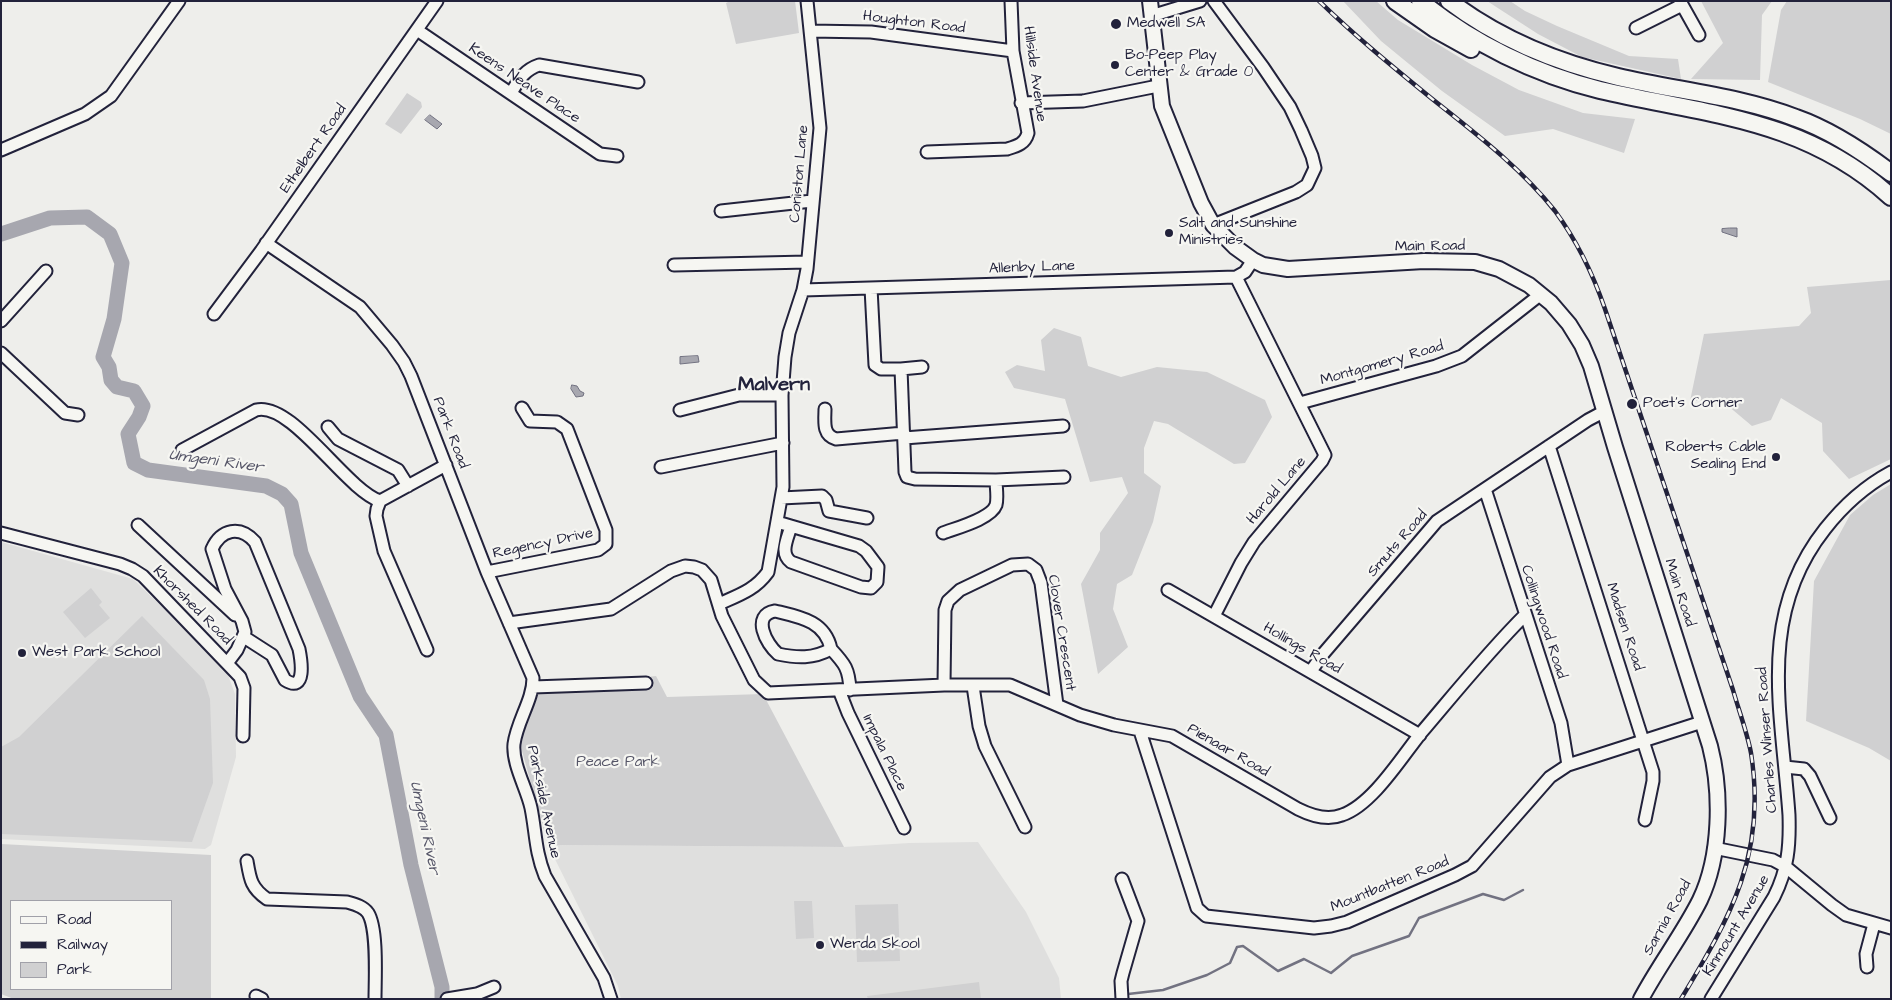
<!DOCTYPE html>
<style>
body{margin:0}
#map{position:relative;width:1892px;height:1000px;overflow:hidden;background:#eeeeeb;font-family:"Architects Daughter",sans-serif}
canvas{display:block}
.frame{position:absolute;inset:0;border:2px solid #22223b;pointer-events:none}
.legend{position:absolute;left:10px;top:900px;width:162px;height:90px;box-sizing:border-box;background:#f6f6f2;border:1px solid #a1a1a9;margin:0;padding:6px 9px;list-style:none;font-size:15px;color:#22223b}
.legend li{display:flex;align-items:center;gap:10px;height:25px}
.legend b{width:25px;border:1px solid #a1a1a9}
</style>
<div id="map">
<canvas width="1892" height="1000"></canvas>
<div class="frame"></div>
<ul class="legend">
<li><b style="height:6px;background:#f6f6f2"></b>Road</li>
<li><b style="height:6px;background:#22223b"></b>Railway</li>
<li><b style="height:14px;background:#d0d0d1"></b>Park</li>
</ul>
</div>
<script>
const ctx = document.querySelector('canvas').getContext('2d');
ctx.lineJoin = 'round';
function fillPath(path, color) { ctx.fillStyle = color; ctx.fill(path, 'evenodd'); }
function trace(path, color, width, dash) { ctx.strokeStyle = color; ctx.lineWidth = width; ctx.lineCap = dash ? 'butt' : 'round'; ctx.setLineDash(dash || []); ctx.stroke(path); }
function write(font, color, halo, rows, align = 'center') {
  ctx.font = font + ' "Architects Daughter",sans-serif'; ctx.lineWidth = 4.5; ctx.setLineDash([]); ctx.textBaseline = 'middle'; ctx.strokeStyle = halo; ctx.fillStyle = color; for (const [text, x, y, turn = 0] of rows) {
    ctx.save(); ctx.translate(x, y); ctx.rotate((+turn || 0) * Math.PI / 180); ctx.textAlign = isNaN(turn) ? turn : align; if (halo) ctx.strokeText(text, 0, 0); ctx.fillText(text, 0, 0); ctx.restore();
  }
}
fillPath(new Path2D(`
 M1 542 133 579 219 661 228 675 235 694 236 757 211 845 205 849 1 839Z
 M978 842 1026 912 1059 978 1061 999H621L618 986 548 845 844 847 909 843Z`), '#dfdfde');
fillPath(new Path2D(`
 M730 1H795L799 33 736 44 726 3Z
 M1343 1H1376L1398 20 1472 65 1519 90 1583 113 1635 119 1624 153 1553 129 1505 136 1442 91 1381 41Z
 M1487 1H1510L1525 11 1557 26 1629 56 1678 59 1681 79 1582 57 1538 34Z
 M1701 1H1772L1762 15 1760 80 1691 79 1723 43Z
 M1787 1H1891V134L1860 119 1768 82 1781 10Z
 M407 93 421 102 422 107 401 134 385 124Z
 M1891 280V459L1849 479 1823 451 1822 423 1781 398 1771 420 1752 426 1721 400 1690 401 1704 334 1799 326 1811 313 1807 287Z
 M1054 328 1081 337 1088 366 1121 377 1157 367 1207 372 1265 400 1272 417 1245 463 1234 464 1168 424 1154 421 1144 448V473L1161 486 1153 522 1132 575 1117 584 1113 609 1128 647 1098 674 1081 584 1100 550V533L1128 493 1122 477 1090 482 1065 399 1014 388 1005 372 1017 365 1045 371 1041 340Z
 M1891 484V761L1869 748 1806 721 1814 581 1850 515 1873 495Z
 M91 588 102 602 99 605 110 618 85 638 63 612Z
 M142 616 204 680 210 699 213 783 192 842 1 834V747L19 737Z
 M656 676 667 697 763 694 844 847 548 845 519 740 536 689Z
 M1 844 211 855V999H14L1 994ZM11 901H171V989H11Z
 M812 901 814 938 796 939 794 901Z
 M898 904 900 961 857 962 855 905Z
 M979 982 981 999H868L867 996Z`), '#d0d0d1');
const water = new Path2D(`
 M430 115 442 124 437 129 425 120Z
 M1730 228H1737V237L1722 232V229Z
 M698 356 699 362 680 364V357Z
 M572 385 577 386 580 391 584 393 583 396 576 397 571 389Z`);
fillPath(water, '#a7a7af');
trace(water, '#727281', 1);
trace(new Path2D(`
 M1128 994 1163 990 1207 975 1230 963 1237 947 1243 946 1278 971 1304 959 1331 973 1352 956 1409 936 1419 918 1483 894 1504 900 1523 890`), '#727281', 2.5);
trace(new Path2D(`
 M1 234 50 218 87 217 110 234 122 263 114 319 103 357 109 367 111 380 117 387 134 391 143 406 139 417 128 434 134 463 148 470 266 486 282 494 291 504 301 553 360 696 386 735 411 865 442 987V999`), '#a7a7af', 15);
const minor = new Path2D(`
 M1680 1 1699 35
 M1151 16 1200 1
 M1636 28 1682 5
 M417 30 600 154 617 156
 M810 31 871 32 1013 51
 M511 93C519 80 524 70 539 65L638 82
 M1021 103 1083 101 1158 86
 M1 150 85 114 111 96 179 1
 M927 152 1007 149C1017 146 1025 144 1028 133L1013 51 1011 1
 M721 211 812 201
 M1213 225 1296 192 1307 185 1315 168 1312 156 1301 130 1290 107 1263 67 1214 1
 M266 243 360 307 392 345 404 362 411 376 487 572 533 678C533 700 517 721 514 744 512 764 527 789 531 808 536 833 535 851 545 876L604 978 611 999
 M674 265 807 262
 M871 288 875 365 881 369H901L905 472 907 477 915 479 996 480 1064 477
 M803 290 1236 277 1245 272 1253 260
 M214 314 261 251 437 1
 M1 321 46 271
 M1 353 65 413 78 415
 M901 369 922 367
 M1300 403 1436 366 1462 356 1541 294
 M825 409C825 421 822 435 836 439L904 433
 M680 410 739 395H782
 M328 427 338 439 398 470 408 486
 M904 438 1063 426
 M1549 446 1653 772V781L1645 820
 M182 450 256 410C292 401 345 489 380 501L446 465
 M661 467 783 443
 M1485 489 1561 723 1568 765
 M781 498 822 496 826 500 829 511 867 518
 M380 501 377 509 376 516 384 551 427 650
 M777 522 859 546 866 551 878 567 877 582 871 588 861 587 791 562C779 553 788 538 791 526
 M138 525 235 615
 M1 533 120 564 132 569 143 576 240 677 244 688 243 736
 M943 533C956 528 991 519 996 505 998 498 996 487 996 480
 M487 572 598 550 606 544V530L567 429 557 422 530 421 522 408
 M1168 590 1420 735
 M719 604C739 595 755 590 768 572L783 487 782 395 785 357 789 333 803 290 807 269 820 128 807 1
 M1214 616 1241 563 1254 542 1322 461 1325 455 1236 277
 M509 623 611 609 671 571 685 566 694 567 702 570 711 580 722 616 754 680 768 693 944 685H1010L1080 715 1114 725 1172 736 1298 809C1312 816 1327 821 1342 815 1372 805 1401 758 1421 733 1455 693 1488 652 1525 615
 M831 649C825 621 800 617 775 611 751 615 766 644 778 654 797 658 813 659 831 649 845 664 849 669 850 690
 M228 662 237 650 245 632 242 621 225 589 212 549C221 529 240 525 255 542L299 649C301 659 307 694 285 680L272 655 244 637
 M1311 671 1323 654 1437 521 1588 420 1605 411
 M944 685 945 610 948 601 960 590 1012 565 1028 564 1036 570 1041 583 1057 705
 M973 686 979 726 985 746 1025 827
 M533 687 646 683
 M839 690 848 713 904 828
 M1140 731 1197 908 1206 916 1314 928 1331 926 1347 922 1455 875 1472 866 1550 777 1568 765 1702 722
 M1785 767 1804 769 1810 776 1830 818
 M1714 848 1773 860 1786 867 1832 905 1846 915 1891 928
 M247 861C250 879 251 888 267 899L347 902C354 904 363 906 368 913 378 929 375 979 375 999
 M1867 967 1866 954 1874 924
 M256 996 262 999
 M447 999 477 994 494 987
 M1122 999 1121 981 1123 973 1138 921 1122 879
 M1711 999 1774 897C1788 869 1790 846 1789 815 1782 713 1756 616 1825 529 1843 506 1865 486 1891 472`);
const major = new Path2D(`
 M1150 1 1162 106 1201 203 1213 225 1235 247 1253 260 1263 265 1288 269 1424 261 1475 262 1499 269 1529 285 1551 303 1569 324 1582 345 1591 366 1615 447 1710 746C1722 793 1721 856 1700 900 1683 934 1659 965 1641 999`);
const highway = new Path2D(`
 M1395 1 1435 29 1471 49
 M1420 1C1472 43 1535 74 1600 90 1707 115 1804 118 1891 197
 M1449 1C1499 39 1558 63 1618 77 1677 91 1739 96 1796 118 1830 130 1862 151 1891 173`);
trace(minor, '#22223b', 15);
trace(major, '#22223b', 18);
trace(highway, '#22223b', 20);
trace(minor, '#f6f6f2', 11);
trace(major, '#f6f6f2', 14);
trace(highway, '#f6f6f2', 16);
const rail = new Path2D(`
 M1319 1C1355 36 1393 67 1431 98 1475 133 1520 167 1555 211 1577 241 1593 274 1605 309L1733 690C1739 711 1747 732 1751 753 1767 854 1731 916 1681 999`);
trace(rail, '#22223b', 4.5);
trace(rail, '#f6f6f2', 2.5, [8]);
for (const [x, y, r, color] of [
 [1116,24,6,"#22223b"],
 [1115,65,5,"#22223b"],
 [1169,233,5,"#22223b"],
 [1632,404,6,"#22223b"],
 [1776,457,5,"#22223b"],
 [22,653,5,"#22223b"],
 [820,945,5,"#22223b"]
]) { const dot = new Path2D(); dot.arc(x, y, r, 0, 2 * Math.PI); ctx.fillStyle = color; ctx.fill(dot); trace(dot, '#f6f6f2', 2); }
write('15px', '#22223b', '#f6f6f2', [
 ["Houghton Road",914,23,7],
 ["Hillside Avenue",1034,74,82],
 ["Keens Neave Place",524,84,34],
 ["Ethelbert Road",314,149,-55],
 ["Coniston Lane",800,174,-85],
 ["Main Road",1430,247,-1],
 ["Allenby Lane",1032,268,-2],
 ["Montgomery Road",1382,364,-16],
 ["Park Road",450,433,69],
 ["Harold Lane",1277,491,-50],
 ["Regency Drive",543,544,-12],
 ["Smuts Road",1398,544,-49],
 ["Main Road",1679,593,72],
 ["Khorshed Road",192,606,45],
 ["Collingwood Road",1543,622,72],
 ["Madsen Road",1624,627,72],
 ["Clover Crescent",1061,633,81],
 ["Hollings Road",1302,649,30],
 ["Charles Winser Road",1768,740,-94],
 ["Pienaar Road",1228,751,30],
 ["Impala Place",884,753,64],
 ["Parkside Avenue",543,802,78],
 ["Mountbatten Road",1390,885,-22],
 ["Sarnia Road",1668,918,-61],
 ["Kinmount Avenue",1737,926,-59]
]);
write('15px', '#22223b', '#f6f6f2', [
 ["Medwell SA",1127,24],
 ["Bo-Peep Play",1125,56],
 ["Center & Grade 0",1125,73],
 ["Salt and Sunshine",1179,224],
 ["Ministries",1179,241],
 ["Poet's Corner",1643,404],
 ["Roberts Cable",1766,448,"right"],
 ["Sealing End",1766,465,"right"],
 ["West Park School",32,653],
 ["Werda Skool",830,945]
], 'left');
write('15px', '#565668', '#f6f6f2', [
 ["Peace Park",618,763]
]);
write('italic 16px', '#575769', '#f6f6f2', [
 ["Umgeni River",216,462,8],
 ["Umgeni River",424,828,78]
]);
write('bold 20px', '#22223b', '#f6f6f2', [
 ["Malvern",774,386]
]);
</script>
